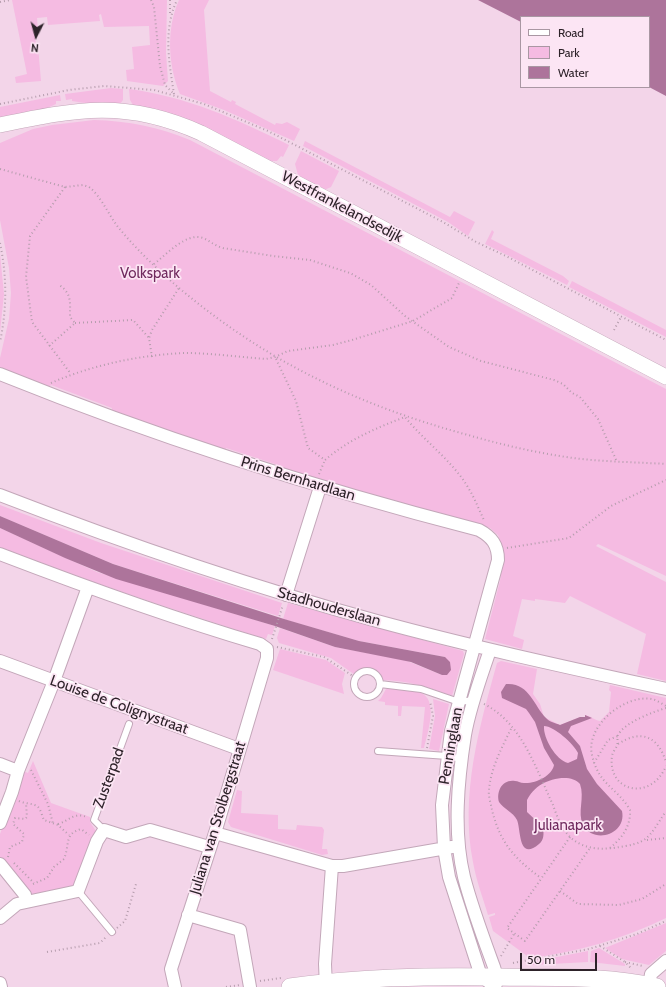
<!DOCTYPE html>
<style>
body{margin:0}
#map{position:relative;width:666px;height:987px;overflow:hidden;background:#f3d5e9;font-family:Cabin,sans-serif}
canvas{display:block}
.legend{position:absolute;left:520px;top:16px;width:130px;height:72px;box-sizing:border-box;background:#fce5f4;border:1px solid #a997a3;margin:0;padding:5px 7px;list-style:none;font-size:12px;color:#2d2229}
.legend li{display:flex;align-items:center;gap:8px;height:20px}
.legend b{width:20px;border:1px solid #a997a3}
.north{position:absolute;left:16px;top:16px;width:40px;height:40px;-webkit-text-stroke:3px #fce5f4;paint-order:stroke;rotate:186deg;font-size:11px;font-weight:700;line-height:16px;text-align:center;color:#2d2229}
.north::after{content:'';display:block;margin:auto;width:14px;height:18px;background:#2d2229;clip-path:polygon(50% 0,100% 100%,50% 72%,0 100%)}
.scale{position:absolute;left:520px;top:953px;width:77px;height:18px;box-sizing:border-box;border:2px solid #2d2229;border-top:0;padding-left:5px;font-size:12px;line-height:14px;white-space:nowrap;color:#2d2229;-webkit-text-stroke:3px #fce5f4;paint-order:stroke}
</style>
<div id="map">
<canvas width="666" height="987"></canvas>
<ul class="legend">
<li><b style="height:5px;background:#fff"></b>Road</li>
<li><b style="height:11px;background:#f5bbe2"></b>Park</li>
<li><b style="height:11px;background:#ad749b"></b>Water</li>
</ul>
<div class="north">N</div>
<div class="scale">50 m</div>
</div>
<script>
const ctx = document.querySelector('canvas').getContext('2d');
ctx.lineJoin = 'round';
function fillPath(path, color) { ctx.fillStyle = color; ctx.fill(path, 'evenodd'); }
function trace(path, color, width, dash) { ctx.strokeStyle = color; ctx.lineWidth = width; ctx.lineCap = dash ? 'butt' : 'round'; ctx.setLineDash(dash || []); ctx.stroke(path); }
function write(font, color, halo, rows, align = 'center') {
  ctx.font = font + ' Cabin,sans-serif'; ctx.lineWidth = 3.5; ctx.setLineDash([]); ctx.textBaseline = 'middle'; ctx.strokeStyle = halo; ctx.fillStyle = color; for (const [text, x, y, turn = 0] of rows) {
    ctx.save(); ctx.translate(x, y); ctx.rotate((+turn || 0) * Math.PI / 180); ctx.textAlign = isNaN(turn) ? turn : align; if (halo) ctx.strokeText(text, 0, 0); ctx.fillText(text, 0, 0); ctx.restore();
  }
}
fillPath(new Path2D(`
 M12 0H167L166 53 168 81 163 86 127 81 126 70 134 69 132 47 150 45 149 26 104 27 101 14 99 15 100 21 48 25 47 17 37 18 38 31 35 36 36 46H38L41 81 16 83 15 77 27 74Z
 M179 0H209L204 10 210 91 231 102 232 100 236 102 235 104 275 125 276 123 282 124 287 122 300 129 294 141 224 110 180 94C168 65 166 29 179 0Z
 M111 88 123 89V100L120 104 97 105 72 101V99L66 100 65 94Z
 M129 89C185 96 239 120 289 145L283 157 281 156 277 161H269L133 105 130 100Z
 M60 95 61 101H56V104L39 112 0 119V107Z
 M94 120C128 121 159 127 190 140L666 389V576L598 544 596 546 666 582V681L637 674 646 634 570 596 565 603 535 599V601L522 599 513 636 524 640 522 649 485 639 500 581 504 552 498 535 490 528 281 469V466L226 448 225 451 111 411 112 408 51 385 49 387 0 367V358L9 319 11 293 9 268 0 220V143L33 129 52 125Z
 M305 141 450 217 454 211 475 222 468 236 448 222 303 146Z
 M301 151 339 171 331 187 322 191 298 175 295 164Z
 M492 230 494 232 491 239 563 276 569 281 567 285 485 244Z
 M0 254 4 294 0 332Z
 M572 281 666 330V337L569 287Z
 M0 505 101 543 282 603 278 616 113 564 0 516Z
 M0 528 97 572 275 626 272 635 268 634 266 639C176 611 87 581 0 547Z
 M288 603 463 651 464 654 452 696C426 686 409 681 381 680 376 669 364 667 355 675L331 658 279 643 277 638 280 628 335 647 405 660 442 675 445 657 359 641 283 619Z
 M280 649 326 660 345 673 342 684 344 694 273 670Z
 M501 661 537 669 533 694 540 704 544 717 560 725 580 717H585V715C591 716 594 720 600 721L609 712 611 692 609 690 610 685 666 698V918C623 939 577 952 530 958L493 931 489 917 495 915V913L488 915C483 898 476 880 473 862 460 795 479 728 497 663Z
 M386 689C397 689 414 688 423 694 438 703 427 735 424 748H421L425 707 402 706 401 716H398V706L385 705V702L378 701 381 698Z
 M433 699 449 704 439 751 429 749 435 716Z
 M33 761 51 803 90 817V822L96 831 77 885 33 896 0 859V834L23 771 28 773Z
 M237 790 242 791 241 813 278 815V829L296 830 297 825 322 827 324 830 322 849H327L328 854 322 855 231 827 228 822Z
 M666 923V951L649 965 622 959 605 948Z
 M599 948 625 964V966L590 962 591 951Z
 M588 951V962L532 965 531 962Z`), '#f5bbe2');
fillPath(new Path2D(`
 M478 0H666V96L649 87V17H521V22Z
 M0 516 113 564 284 619 359 641 445 657 450 662 451 670 447 675H442L411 662 335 647 275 626 116 579 65 558 0 528Z
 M506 684C529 682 534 706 546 718 549 722 556 723 560 725L580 717H585V715L592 718 571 726 568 732 580 746 587 769 597 784 622 811C627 834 594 845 583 825 577 812 585 798 580 784 572 774 552 778 542 784 535 788 530 794 527 800V812L543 827C544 834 544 840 539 844 518 862 521 829 517 820 513 812 504 809 499 802 496 792 502 779 515 781 518 781 520 783 524 783 535 784 552 776 554 765L544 748 535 722 529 713 526 709 502 698 501 692ZM544 726C554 726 574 744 578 753L577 759 568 763C556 760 543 738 544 726Z`), '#ad749b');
const service = new Path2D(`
 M354 684a13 13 0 1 1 26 0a13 13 0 1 1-26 0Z
 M380 684 421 689 459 702 474 700
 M378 751 447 756 462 759
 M104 830 94 820 129 724
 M78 891 112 932`);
const minor = new Path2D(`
 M0 374C156 437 316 488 479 530 492 537 498 545 498 560L451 731 442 805 444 848 449 877 481 976 495 987
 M0 495C124 543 249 586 377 621 473 647 570 668 666 689
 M0 554C86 587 172 618 260 644L267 649V658L215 833 171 969 175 987
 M286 595 320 487
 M490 650C481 677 470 706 465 735 458 780 453 832 464 877 472 908 483 937 494 967L497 977 496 984
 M0 661 239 749
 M0 764 18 771
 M0 823 12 792 18 771 54 681 88 587
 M215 833 332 866H343L452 847
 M0 864 25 895 26 902
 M188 915 240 930 250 987
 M0 918 17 904 78 891 97 841 104 830 126 837 150 830 209 847
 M0 983 1 987
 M326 987 325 964 332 866
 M649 987 651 974 666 961`);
const tertiary = new Path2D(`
 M0 125C77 109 126 99 201 133L666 377`);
const secondary = new Path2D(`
 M290 987C358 977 427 976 496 977 550 978 605 975 657 987`);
trace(service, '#c3a7b9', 8);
trace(minor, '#c3a7b9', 14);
trace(tertiary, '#c3a7b9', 16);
trace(secondary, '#c3a7b9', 18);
trace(new Path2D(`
 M151 0 154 7 160 66 165 85 174 94
 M170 0V14
 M0 2 10 0
 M174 94C169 62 163 30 177 0
 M0 104 69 90 104 86 154 90 204 104 268 131 297 146 443 222 476 242 506 256 666 340
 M0 169 65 187 83 185 89 187C101 196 108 214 118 227 136 249 158 270 179 288 267 362 358 405 468 435 503 445 537 453 573 458 604 462 635 462 666 464
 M65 187 30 236 26 277 32 322 71 374
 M0 243C7 277 7 308 0 342
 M154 264C166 255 186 232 203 238 210 241 215 246 223 248L273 256 310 260 350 273 371 285 405 316 449 347 481 361 554 380 563 384 572 393 580 397 598 419 617 462
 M75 323 133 320 149 338
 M614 330 621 317
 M49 346 75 323 70 317C70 303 72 293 59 285
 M152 357 149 338 152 330 179 288
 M276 359 296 401 308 448 325 460C348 440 376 428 405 417 425 442 453 461 469 489 475 499 479 510 484 520
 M51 383C92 365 140 355 184 353 211 353 239 357 266 359L275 357 288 351 333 345 352 340 413 321 452 298 459 283
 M319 474 325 460
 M507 548 569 538 611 506 666 480
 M272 639 283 605
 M277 647 324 657 356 678
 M484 704C522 723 536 769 553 805 557 816 561 828 570 837 582 848 597 850 613 848 649 843 647 840 666 811
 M666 708C653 712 625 722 618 735 617 738 618 742 617 745 616 749 613 751 612 756 607 792 651 802 666 766
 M511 729C502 747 491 768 489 789 488 796 491 804 492 810 500 843 515 859 541 878
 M618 744C641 729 658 736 666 762
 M427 748 433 716 430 701
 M594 763 608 740 618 736
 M31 770 48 804 53 824
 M19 801C25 804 34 803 38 807 41 810 42 816 44 820L58 825 69 835
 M58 824C69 821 73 812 87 817
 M570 837 507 928 525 941 590 848
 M647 840 666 838
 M610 848C622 838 631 826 630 810 617 787 599 786 592 755 585 726 625 694 652 699 657 700 662 704 666 706
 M8 857 10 847 22 842 24 834 13 824 15 818 25 819 27 817 26 804
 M14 863 34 883
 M33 884 47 878 54 867 64 859C70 844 64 834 81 829L89 835
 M560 891 578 904 619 905 642 899 666 884
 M117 928 125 921 136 884
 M600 946 625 962 631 968
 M47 952 100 943 106 937
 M501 956 514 934
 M625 962 643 966
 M513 963 589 949 637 934 666 921
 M260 981 281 978
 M226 987 240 985`), '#b59dad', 2, [1, 3]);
trace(service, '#fff', 6);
trace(minor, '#fff', 12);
trace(tertiary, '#fff', 15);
trace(secondary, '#fff', 17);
write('15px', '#2d2229', '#fce5f4', [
 ["Westfrankelandsedijk",342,207,28],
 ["Prins Bernhardlaan",298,479,17],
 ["Stadhouderslaan",329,607,16],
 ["Louise de Colignystraat",119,705,20],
 ["Penninglaan",451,746,-80],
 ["Zusterpad",109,778,-70],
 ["Juliana van Stolbergstraat",218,818,-73]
]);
write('15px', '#712b5f', '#fce5f4', [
 ["Volkspark",150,274],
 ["Julianapark",568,826]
]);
</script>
